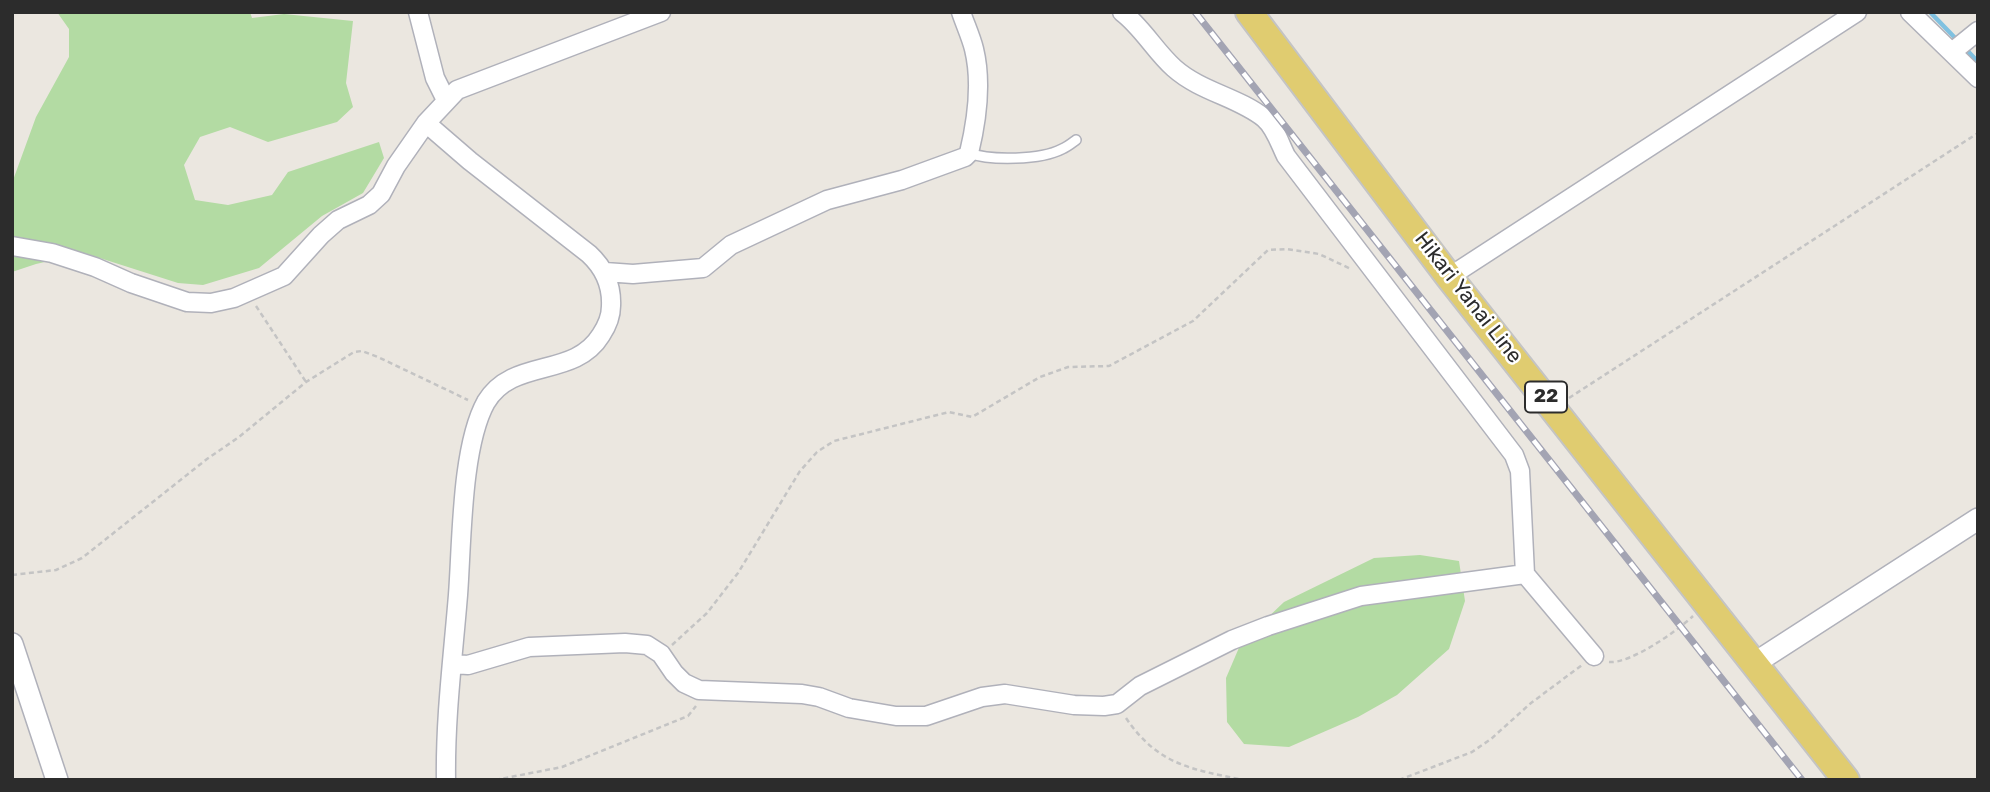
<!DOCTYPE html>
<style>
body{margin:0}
#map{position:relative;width:1990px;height:792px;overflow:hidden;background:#ebe7e0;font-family:Rubik,sans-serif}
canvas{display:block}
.frame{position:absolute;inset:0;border:14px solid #2c2c2c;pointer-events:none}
</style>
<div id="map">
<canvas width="1990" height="792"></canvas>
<div class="frame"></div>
</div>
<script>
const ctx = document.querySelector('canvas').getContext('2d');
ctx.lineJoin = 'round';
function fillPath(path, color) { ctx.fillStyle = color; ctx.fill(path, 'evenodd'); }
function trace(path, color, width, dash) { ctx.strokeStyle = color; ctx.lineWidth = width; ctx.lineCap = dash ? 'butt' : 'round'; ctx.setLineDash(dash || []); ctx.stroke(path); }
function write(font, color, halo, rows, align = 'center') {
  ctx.font = font + ' Rubik,sans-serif'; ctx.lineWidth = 5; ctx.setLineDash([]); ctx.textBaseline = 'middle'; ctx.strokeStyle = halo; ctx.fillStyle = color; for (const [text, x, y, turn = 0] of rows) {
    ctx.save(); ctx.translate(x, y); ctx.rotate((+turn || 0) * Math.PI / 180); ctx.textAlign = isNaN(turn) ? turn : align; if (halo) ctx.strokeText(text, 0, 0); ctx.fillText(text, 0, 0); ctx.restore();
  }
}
fillPath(new Path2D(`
 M57 12H250L252 18 284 14 353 21 346 83 353 107 337 122 268 142 230 127 200 137 184 165 195 200 228 205 272 195 288 172 379 142 384 158 363 193 322 216 259 268 203 285 178 283 84 253 36 264 12 272V183L36 117 69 57V29Z
 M1420 555 1459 561 1465 601 1449 649 1397 695 1358 717 1289 747 1244 744 1227 722 1226 678 1241 643 1284 602 1374 558Z`), '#b3dba3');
trace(new Path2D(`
 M1930 12 1958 41
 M1964 47 1978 62`), '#80c1e0', 4.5);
const service = new Path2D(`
 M969 153C991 161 1041 160 1062 149 1067 147 1072 143 1076 140`);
const minor = new Path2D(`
 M418 12 435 78 446 100
 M1122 12C1142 27 1155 51 1174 68 1201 92 1238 97 1264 118 1275 127 1280 144 1286 156L1514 455 1520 471 1525 574 1594 656
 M1910 12 1978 78
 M1952 52 1978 31
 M426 123 470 161 589 254C604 268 612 285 611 306 611 317 607 326 601 335 574 379 513 357 486 402 461 447 462 542 458 595 453 657 445 718 446 780
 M12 246 52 253 95 267 131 283 187 302 211 303 234 298 284 276 321 235 338 220 369 205 381 194 396 166 426 123 457 90 661 12
 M605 272 633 274 703 268 731 245 827 200 902 180 965 157 969 153C977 120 982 82 974 49 971 37 965 24 961 12
 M1449 277 1857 12
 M452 664 468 665 529 647 625 643 647 645 661 654 674 673 684 683 699 690 802 694 819 697 849 708 896 716H926L982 697 1005 694 1074 705 1104 706 1117 704 1140 686 1232 640 1268 626 1361 596 1525 574`);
const tertiary = new Path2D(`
 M12 644 57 780
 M1755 663 1978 519`);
const primary = new Path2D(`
 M1249 12 1449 277 1846 780`);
trace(service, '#b0b1ba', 12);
trace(minor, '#b0b1ba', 21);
trace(tertiary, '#b0b1ba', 24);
trace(primary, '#c4c4c4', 30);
trace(new Path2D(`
 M256 306 306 382
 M1569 398 1978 133
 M12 575 56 570 82 558 207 459 239 437 306 382 354 352 362 351 378 357 468 400
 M672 645 707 613 738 573 800 471 817 452 834 441 949 412 972 417 1040 377 1068 367 1109 366 1193 321 1268 250 1287 249 1319 254 1351 269
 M1609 662C1630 664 1676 632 1693 616
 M1126 718C1158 765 1191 769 1243 780
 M495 780 562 767 688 716 696 706
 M1399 780 1472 752 1491 739 1531 703 1582 665`), '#c4c4c4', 2.5, [5, 3.5]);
trace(service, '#fff', 9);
trace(minor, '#fff', 18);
trace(tertiary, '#fff', 21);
trace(primary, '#e0cc70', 26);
const rail = new Path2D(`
 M1195 12 1802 780`);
trace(rail, '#a3a4b3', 7);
trace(rail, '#fff', 4.5, [13]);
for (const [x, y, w] of [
 [1546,397,42]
]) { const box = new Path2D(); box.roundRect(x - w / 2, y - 15.5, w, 31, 5); ctx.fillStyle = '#fff'; ctx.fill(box); trace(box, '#2c2c2c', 2); }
write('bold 19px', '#2c2c2c', null, [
 ["22",1546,397]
]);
write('21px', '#2c2c2c', '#fff', [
 ["Hikari Yanai Line",1468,298,52]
]);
</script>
